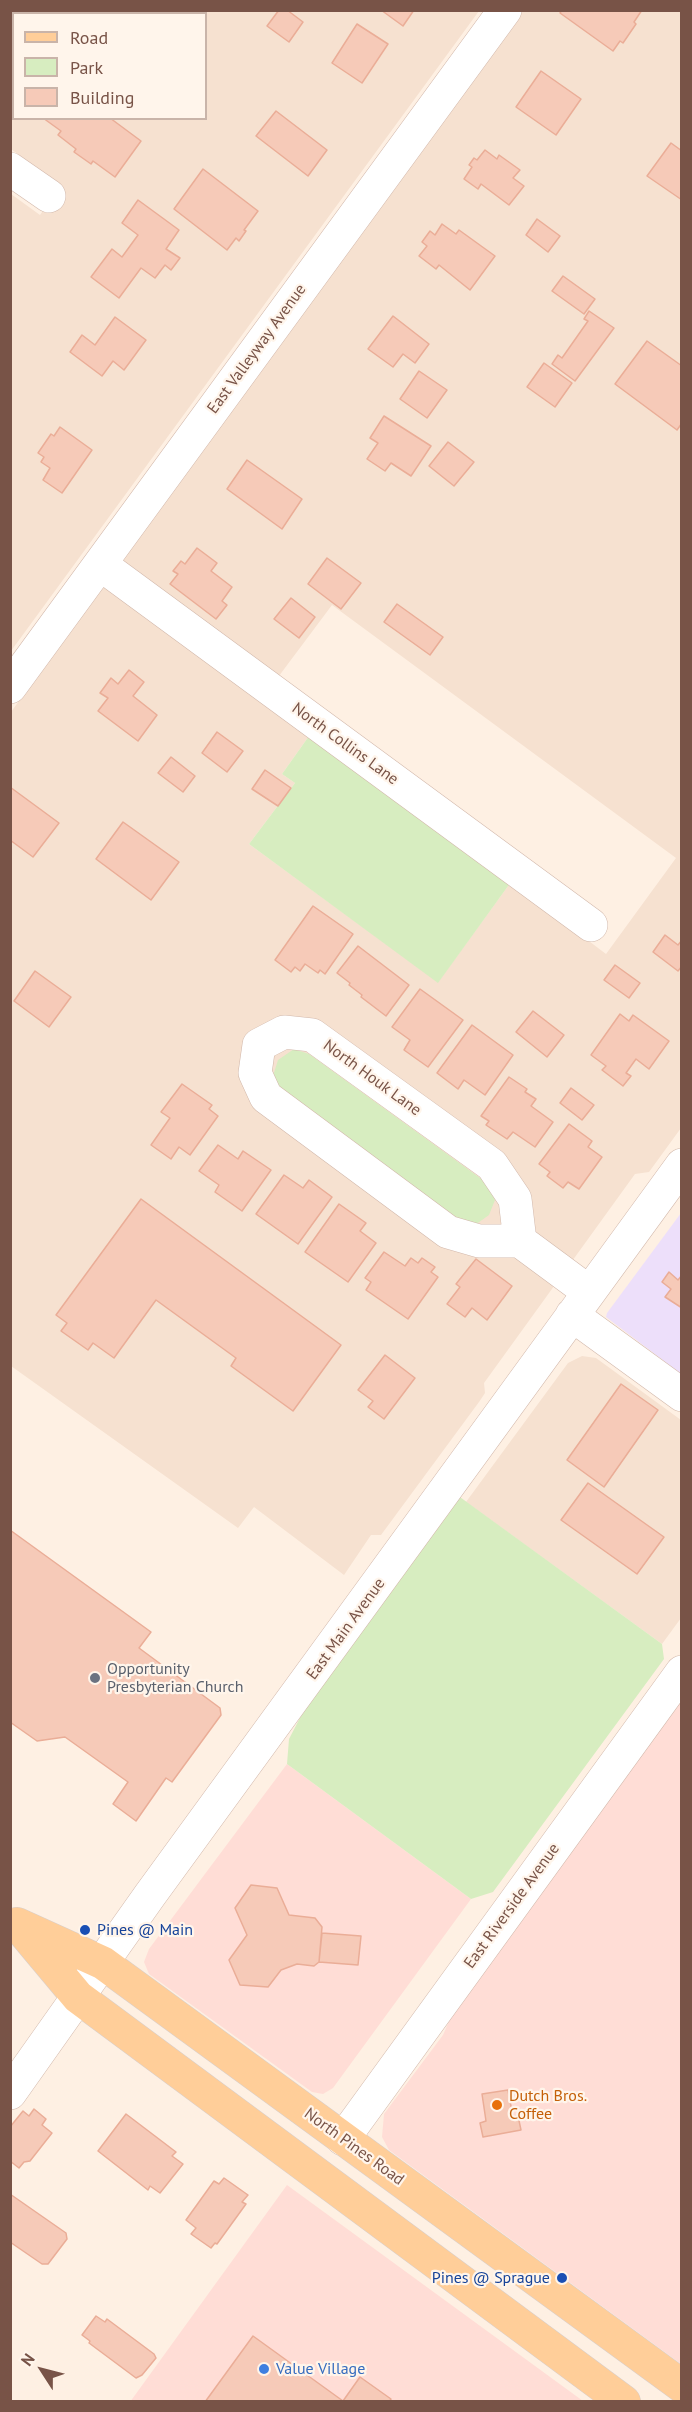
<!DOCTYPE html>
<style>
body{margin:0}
#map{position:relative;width:692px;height:2412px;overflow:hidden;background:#fef0e3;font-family:"PT Sans",sans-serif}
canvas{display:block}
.frame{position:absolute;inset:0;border:12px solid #785347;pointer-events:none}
.legend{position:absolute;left:12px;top:12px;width:195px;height:108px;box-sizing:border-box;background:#fff5eb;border:2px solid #c9b4a9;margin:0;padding:8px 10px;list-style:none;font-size:18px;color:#785347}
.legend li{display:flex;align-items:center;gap:12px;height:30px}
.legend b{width:30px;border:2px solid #c9b4a9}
.north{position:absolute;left:12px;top:2340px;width:60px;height:60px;-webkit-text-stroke:4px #fff5eb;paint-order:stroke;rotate:306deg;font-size:16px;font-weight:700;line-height:24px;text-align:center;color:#785347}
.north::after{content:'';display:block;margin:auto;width:21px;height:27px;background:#785347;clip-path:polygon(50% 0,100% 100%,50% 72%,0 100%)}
</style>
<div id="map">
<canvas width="692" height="2412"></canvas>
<div class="frame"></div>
<ul class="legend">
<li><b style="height:8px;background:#ffce99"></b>Road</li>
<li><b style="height:16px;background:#d7edc0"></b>Park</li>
<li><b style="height:16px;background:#f6cab8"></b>Building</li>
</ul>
<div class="north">N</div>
</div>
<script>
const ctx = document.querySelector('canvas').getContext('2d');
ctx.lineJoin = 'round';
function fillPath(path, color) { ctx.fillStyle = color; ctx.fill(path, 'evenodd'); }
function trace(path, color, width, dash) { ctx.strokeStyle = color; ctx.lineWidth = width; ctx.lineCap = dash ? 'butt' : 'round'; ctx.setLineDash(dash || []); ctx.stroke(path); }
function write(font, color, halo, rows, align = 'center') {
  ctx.font = font + ' "PT Sans",sans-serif'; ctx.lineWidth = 4.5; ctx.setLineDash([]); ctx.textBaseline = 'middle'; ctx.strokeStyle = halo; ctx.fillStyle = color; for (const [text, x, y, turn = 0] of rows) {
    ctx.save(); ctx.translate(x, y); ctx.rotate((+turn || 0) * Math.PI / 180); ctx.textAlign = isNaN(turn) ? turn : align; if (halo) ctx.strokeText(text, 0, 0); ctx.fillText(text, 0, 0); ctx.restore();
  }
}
fillPath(new Path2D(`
 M11 11H479L11 651V194L40 215 60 186 11 149ZM14 14H206V118H14Z
 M521 11H681V1128L649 1172 635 1174 484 1383 485 1393 479 1402 381 1535H371L344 1575 254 1507 238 1528 11 1366V712ZM332 605 676 858 606 954 511 882 438 982 249 844 295 783 282 774 309 736 261 700Z
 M582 1356 596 1358 681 1420V1618L662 1644 466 1502 568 1363Z`), '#f6e1d0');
fillPath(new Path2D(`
 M681 1690V2364L389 2150 382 2137 384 2114 443 2035 466 1982Z
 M287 1764 471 1899 333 2088 323 2094 312 2092 149 1974 144 1962 149 1949Z
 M287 2185 583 2401 130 2402Z`), '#ffddd6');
fillPath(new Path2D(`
 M681 1213V1374L606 1317 607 1313Z`), '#eddffa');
fillPath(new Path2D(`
 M309 736 511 882 438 983 249 844 295 783 282 774Z
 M294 1049 309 1054 487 1183 495 1200 489 1215 475 1225 454 1220 281 1092 273 1076 278 1060Z
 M453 1492 662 1644 664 1659 493 1892 471 1899 287 1764 289 1739 316 1687Z`), '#d7edc0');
const building = new Path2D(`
 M139 10H173L171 14H137Z
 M279 10H287L303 22 289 42 267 26Z
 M381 10H414L403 26Z
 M562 10H642L634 22 636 24 623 43 620 41 613 51 560 13Z
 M357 24 388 44 362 83 332 63Z
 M10 44 14 46V103L10 101Z
 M541 71 581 99 556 135 516 107Z
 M276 111 327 150 308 176 256 136Z
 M43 118H110L141 141 115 177 93 161 91 164 74 152 76 149 58 135 61 131Z
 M671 143 682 151V200L647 176Z
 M485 150 497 159 499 155 520 170 513 178 524 186 509 205 481 184 478 189 464 179 472 167 469 165 474 158 477 160Z
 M203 169 258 211 244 230 246 231 239 241 236 238 227 250 174 209Z
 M138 200 179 230 166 249 180 258 171 270 165 265 155 278 141 268 119 298 91 277 112 249 122 257 138 235 122 223Z
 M537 219 560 236 548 252 526 235Z
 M442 224 456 234 459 230 495 256 470 290 439 265 436 269 419 256 427 246 422 242 430 231 435 235Z
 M563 276 595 299 584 314 552 291Z
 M589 311 614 328 575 381 552 364 558 355 562 358 588 321 584 319Z
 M393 316 429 344 415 363 403 354 393 367 368 349Z
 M115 317 146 340 124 370 113 361 102 376 70 352 82 335 95 345Z
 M647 341 682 366V423L677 430 615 384Z
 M544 363 572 383 555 407 527 387Z
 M419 371 447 390 427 418 400 399Z
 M384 416 431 446 411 476 391 463 385 471 367 459 378 443 370 438Z
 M60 427 92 450 62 493 43 480 50 468 41 462 44 457 38 453 51 434 54 436Z
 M448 442 474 462 454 486 429 466Z
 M247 460 302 499 282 529 227 489Z
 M197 548 217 563 211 571 232 587 222 601 227 605 216 619 170 584 178 574 173 571 181 561 185 564Z
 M327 558 361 583 341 609 308 584Z
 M291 598 315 617 299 638 274 619Z
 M397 604 443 637 430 655 384 622Z
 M129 670 144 682 133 696 157 715 138 741 98 711 108 698 100 693 111 678 118 684Z
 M217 732 243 751 227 772 202 753Z
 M171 757 195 776 183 792 158 773Z
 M265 770 291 788 278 806 252 789Z
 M10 787 59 823 33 857 10 840Z
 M123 822 179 862 151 900 96 859Z
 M313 906 353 934 325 974 320 970 318 973 305 964 300 971 295 967 291 972 275 960Z
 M665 935 678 945 682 940V966L678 971 653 952Z
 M358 946 409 985 386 1016 361 997 362 995 349 985 350 983 337 973Z
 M615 965 640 983 629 998 604 980Z
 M35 971 71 997 49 1027 14 1001Z
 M420 989 463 1020 428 1067 404 1050 410 1040 392 1027Z
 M533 1011 564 1035 547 1057 516 1032Z
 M620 1014 629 1021 633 1015 669 1041 649 1069 636 1059 626 1073 631 1076 623 1086 602 1070 606 1066 591 1055Z
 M472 1025 513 1055 485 1095 464 1080 458 1089 437 1073Z
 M509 1077 527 1089 525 1092 536 1099 531 1106 553 1122 535 1147 513 1132 507 1139 486 1125 489 1121 481 1116Z
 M182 1084 212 1105 209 1109 218 1116 190 1155 179 1147 171 1159 151 1145 170 1118 161 1112Z
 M571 1088 594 1105 582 1120 560 1103Z
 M569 1124 592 1141 588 1147 602 1157 579 1189 568 1182 563 1188 547 1176 550 1172 539 1164Z
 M218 1145 238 1159 243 1151 271 1170 242 1211 215 1192 219 1185 199 1171Z
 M284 1175 303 1188 309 1180 332 1197 298 1244 256 1214Z
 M141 1199 341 1345 293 1411 231 1366 236 1358 156 1300 114 1358 93 1343 88 1350 61 1331 67 1323 56 1315Z
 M339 1204 366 1223 360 1231 376 1243 348 1282 305 1252Z
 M384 1252 405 1266 411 1258 418 1263 422 1258 435 1267 431 1272 438 1277 408 1319 366 1290 371 1282 365 1278Z
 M476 1259 512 1286 487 1320 472 1308 465 1317 447 1304 460 1287 456 1284Z
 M669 1272 678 1280 682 1275V1308L665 1297 671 1289 662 1282Z
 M385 1355 415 1378 384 1419 368 1407 373 1401 358 1390Z
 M621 1384 658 1410 604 1487 567 1460Z
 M588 1483 664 1537 637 1574 561 1520Z
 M10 1530 151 1632 139 1648 220 1708 221 1715 172 1782 166 1778 136 1821 113 1804 128 1782 65 1737 37 1741 10 1722Z
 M251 1885 277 1888 289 1915 315 1918 322 1927 319 1962 314 1966 297 1964 281 1970 268 1987 240 1985 229 1960 247 1935 235 1908Z
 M322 1933 361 1936 358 1965 319 1962Z
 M508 2090 513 2117 518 2116 521 2130 483 2137 480 2123 486 2121 482 2094Z
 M34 2109 46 2119 42 2125 52 2133 30 2161 24 2162 19 2168 10 2161V2127L23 2111 29 2116Z
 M126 2114 176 2152 172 2156 183 2164 160 2193 150 2186 148 2190 98 2151Z
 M224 2178 248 2195 242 2202 246 2204 217 2244 215 2243 211 2248 191 2234 196 2228 186 2220 214 2181 219 2184Z
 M10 2194 66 2233 67 2239 48 2264H42L10 2242Z
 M96 2316 105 2322 107 2319 154 2354 156 2358 142 2375 136 2378 89 2343 90 2341 82 2335Z
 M253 2336 343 2401V2402H205Z
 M360 2377 391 2399 389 2402 343 2401Z`);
fillPath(building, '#f6cab8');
trace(building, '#eaad97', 1.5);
const minor = new Path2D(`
 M10 169 49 196
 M100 564 591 925
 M10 687 505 10
 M520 1241 515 1199 492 1165 312 1035 284 1032 259 1045 255 1073 266 1097 448 1232 479 1241H520L589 1292
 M572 1315 682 1395
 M10 2093 150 1895 682 1165
 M343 2139 682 1672`);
const major = new Path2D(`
 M17 1924 103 1963 682 2386
 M22 1930 78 1997 624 2402`);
trace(minor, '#d2b8ab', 34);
trace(major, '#d9cfcb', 34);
trace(minor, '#fff', 33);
trace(major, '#ffce99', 33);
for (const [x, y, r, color] of [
 [95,1678,6,"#6b7280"],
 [85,1930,6,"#1a4fb4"],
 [497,2105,6,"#e8710a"],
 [562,2278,6,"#1a4fb4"],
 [264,2369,6,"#3f7fe0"]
]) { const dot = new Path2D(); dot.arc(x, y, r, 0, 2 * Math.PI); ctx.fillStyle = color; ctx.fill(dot); trace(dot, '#fff5eb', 2); }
write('16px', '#785347', '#fff5eb', [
 ["East Valleyway Avenue",257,349,-54],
 ["North Collins Lane",345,744,36],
 ["North Houk Lane",372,1078,36],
 ["East Main Avenue",346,1629,-54],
 ["East Riverside Avenue",512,1906,-54],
 ["North Pines Road",354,2147,36]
]);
write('16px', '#5b616d', '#fff5eb', [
 ["Opportunity",107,1669],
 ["Presbyterian Church",107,1687]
], 'left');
write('16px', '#164399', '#fff5eb', [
 ["Pines @ Main",97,1930],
 ["Pines @ Sprague",550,2278,"right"]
], 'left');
write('16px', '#c56008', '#fff5eb', [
 ["Dutch Bros.",509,2096],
 ["Coffee",509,2114]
], 'left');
write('16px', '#366cbe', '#fff5eb', [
 ["Value Village",276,2369]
], 'left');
</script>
